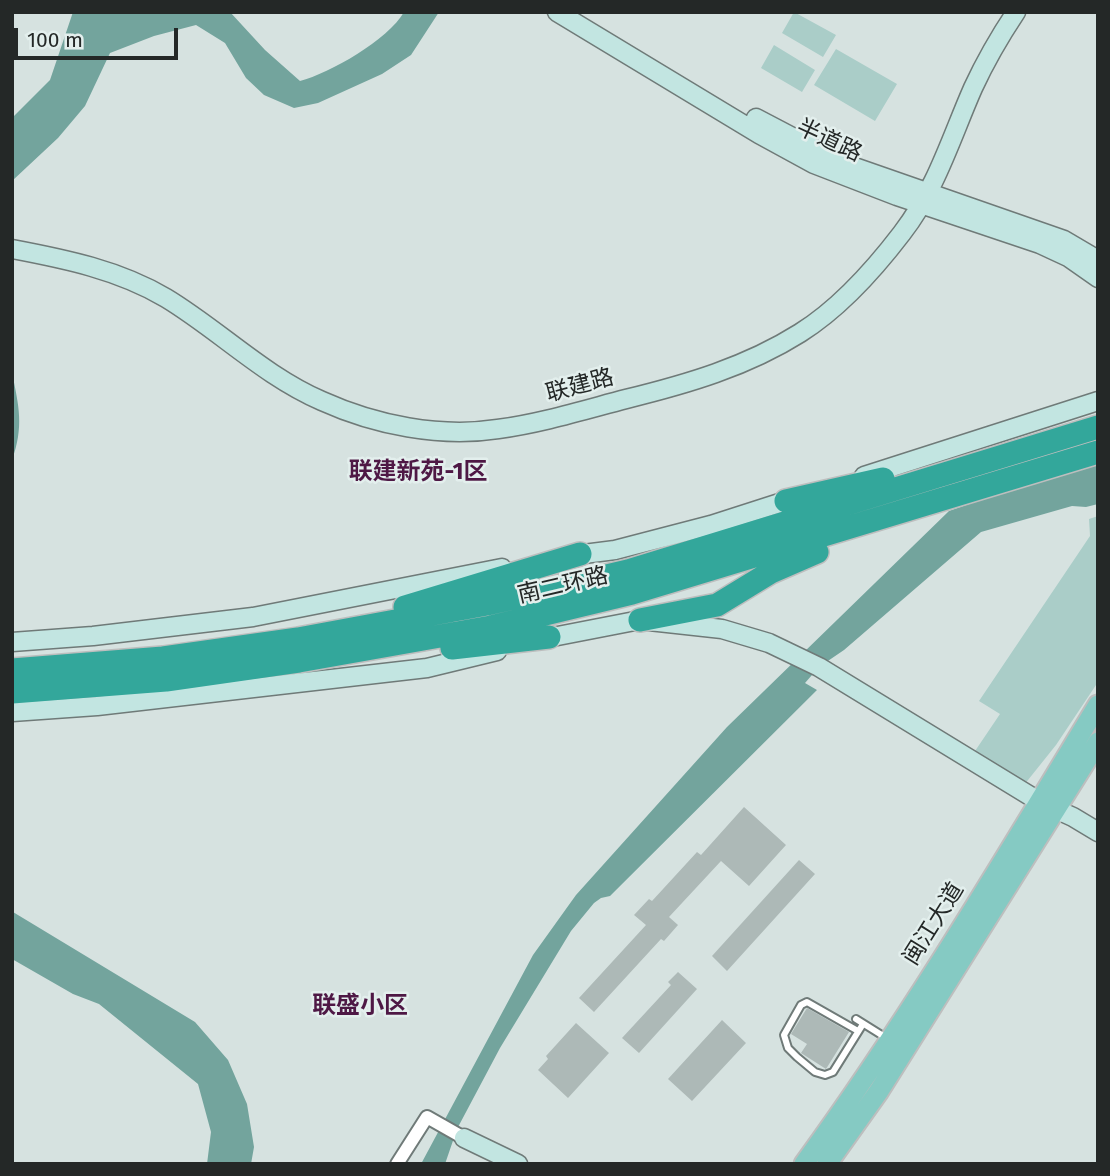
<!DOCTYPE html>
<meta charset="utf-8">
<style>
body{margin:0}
#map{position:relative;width:1110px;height:1176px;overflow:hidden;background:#d6e2e0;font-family:"Fira Sans",sans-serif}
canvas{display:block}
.frame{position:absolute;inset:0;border:14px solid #242827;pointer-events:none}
.scale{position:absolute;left:14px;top:28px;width:164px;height:32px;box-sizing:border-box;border:4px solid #242827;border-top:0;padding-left:9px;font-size:21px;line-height:24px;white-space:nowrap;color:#242827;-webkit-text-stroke:5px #e3efed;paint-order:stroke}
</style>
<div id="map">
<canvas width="1110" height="1176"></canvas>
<div class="frame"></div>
<div class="scale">100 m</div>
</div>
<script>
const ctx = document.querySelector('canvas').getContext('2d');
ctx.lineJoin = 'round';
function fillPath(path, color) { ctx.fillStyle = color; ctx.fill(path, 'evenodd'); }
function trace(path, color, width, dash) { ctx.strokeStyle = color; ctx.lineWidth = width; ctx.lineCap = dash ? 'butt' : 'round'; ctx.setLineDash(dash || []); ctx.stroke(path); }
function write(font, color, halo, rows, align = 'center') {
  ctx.font = font + ' "Fira Sans","Noto Sans SC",sans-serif'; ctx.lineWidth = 5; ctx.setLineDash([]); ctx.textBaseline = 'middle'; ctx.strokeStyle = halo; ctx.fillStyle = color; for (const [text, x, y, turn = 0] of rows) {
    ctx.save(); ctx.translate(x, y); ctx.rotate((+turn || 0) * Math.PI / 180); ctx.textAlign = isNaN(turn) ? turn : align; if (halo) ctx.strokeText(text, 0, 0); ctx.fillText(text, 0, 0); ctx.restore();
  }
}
fillPath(new Path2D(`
 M794 12 836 35 823 57 782 33Z
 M774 45 815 70 802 92 761 68Z
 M836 49 897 84 875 121 814 85Z
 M1098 516V682L1056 745 1024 785 973 754 1000 714 979 701 1090 536 1089 519Z`), '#aacdc8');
fillPath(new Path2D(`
 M73 12H230L265 50 300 81C330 73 388 40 404 12H439L411 55 382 74 318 103 294 108 264 95 246 78 225 43 196 25 154 36 110 53 85 106 58 138 12 181V118L50 80Z
 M12 373C19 406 24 427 12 460Z
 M1098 463V504L1086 507 1072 506 981 532 844 650 819 667 805 683 817 690 610 896 601 898 594 903 571 931 500 1048 457 1129 445 1164H421L533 955 576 895 727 727 949 511 1041 479Z
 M13 912 195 1022 228 1060 247 1104 254 1147 251 1164H207L211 1132 198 1084 99 1004 73 994 12 959Z`), '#73a49d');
fillPath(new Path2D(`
 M744 807 786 845 749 886 721 861 669 917 678 925 664 941 661 939 594 1012 579 998 646 925 634 915 649 899 652 901 697 852 701 855Z
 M799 860 815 874 727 971 712 956Z
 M678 972 697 989 639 1053 622 1038 671 985 668 982Z
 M807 1008 849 1032 826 1069 801 1053 807 1044 791 1034Z
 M722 1020 746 1043 692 1101 668 1079Z
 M576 1023 609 1053 568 1098 538 1070 548 1059 546 1056Z`), '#adb9b7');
const lane = new Path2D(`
 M856 1019 888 1039
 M858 1031 807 1002 801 1005 784 1035 788 1048 797 1057 815 1072 825 1075 833 1072 863 1024`);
const street = new Path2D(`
 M397 1164 427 1117 464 1138`);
const secondary = new Path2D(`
 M557 12 759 134 814 164 897 196 1040 244 1068 257 1098 278
 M756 118 840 162 1064 240 1098 260
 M12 249C65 259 119 270 166 298 219 330 264 376 322 401 375 425 440 438 498 429 542 423 584 410 626 399 687 384 746 367 800 333 840 308 873 271 902 233 936 189 951 138 973 88 985 62 1000 36 1016 12
 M864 476 1098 401
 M568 556 615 550 711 525 798 497
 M537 640 640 620 722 629 769 643 819 667 1040 802 1073 817 1098 832
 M12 642 93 636 253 617 502 568
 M12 712 97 706 427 668 497 651
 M464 1138 518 1164`);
const primary = new Path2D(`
 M804 1164C911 1017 1004 860 1098 705
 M827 1164 879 1091 1098 742`);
const highway = new Path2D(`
 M786 501 883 479
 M405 607 580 554
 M640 620 717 605 771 572 817 552
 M452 648 549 637
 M12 670 163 658 298 639 487 604 628 571 1098 427
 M12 692 166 680 299 661 491 627 632 593 1098 452`);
trace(lane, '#6f7a78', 10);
trace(street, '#6f7a78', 16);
trace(secondary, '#6f7a78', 21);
trace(primary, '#bdbebe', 23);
trace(highway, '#bdbebe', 26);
trace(lane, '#fff', 6);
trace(street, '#fff', 12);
trace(secondary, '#c2e5e1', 18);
trace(primary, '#85cac3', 19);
trace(highway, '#33a79b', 23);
write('23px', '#242827', '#e3efed', [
 ["半道路",829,141,25],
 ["联建路",580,386,-15],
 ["南二环路",563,586,-13],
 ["闽江大道",934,924,-58]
]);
write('bold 24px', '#4e1845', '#e3efed', [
 ["联建新苑-1区",418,472],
 ["联盛小区",360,1006]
]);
</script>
